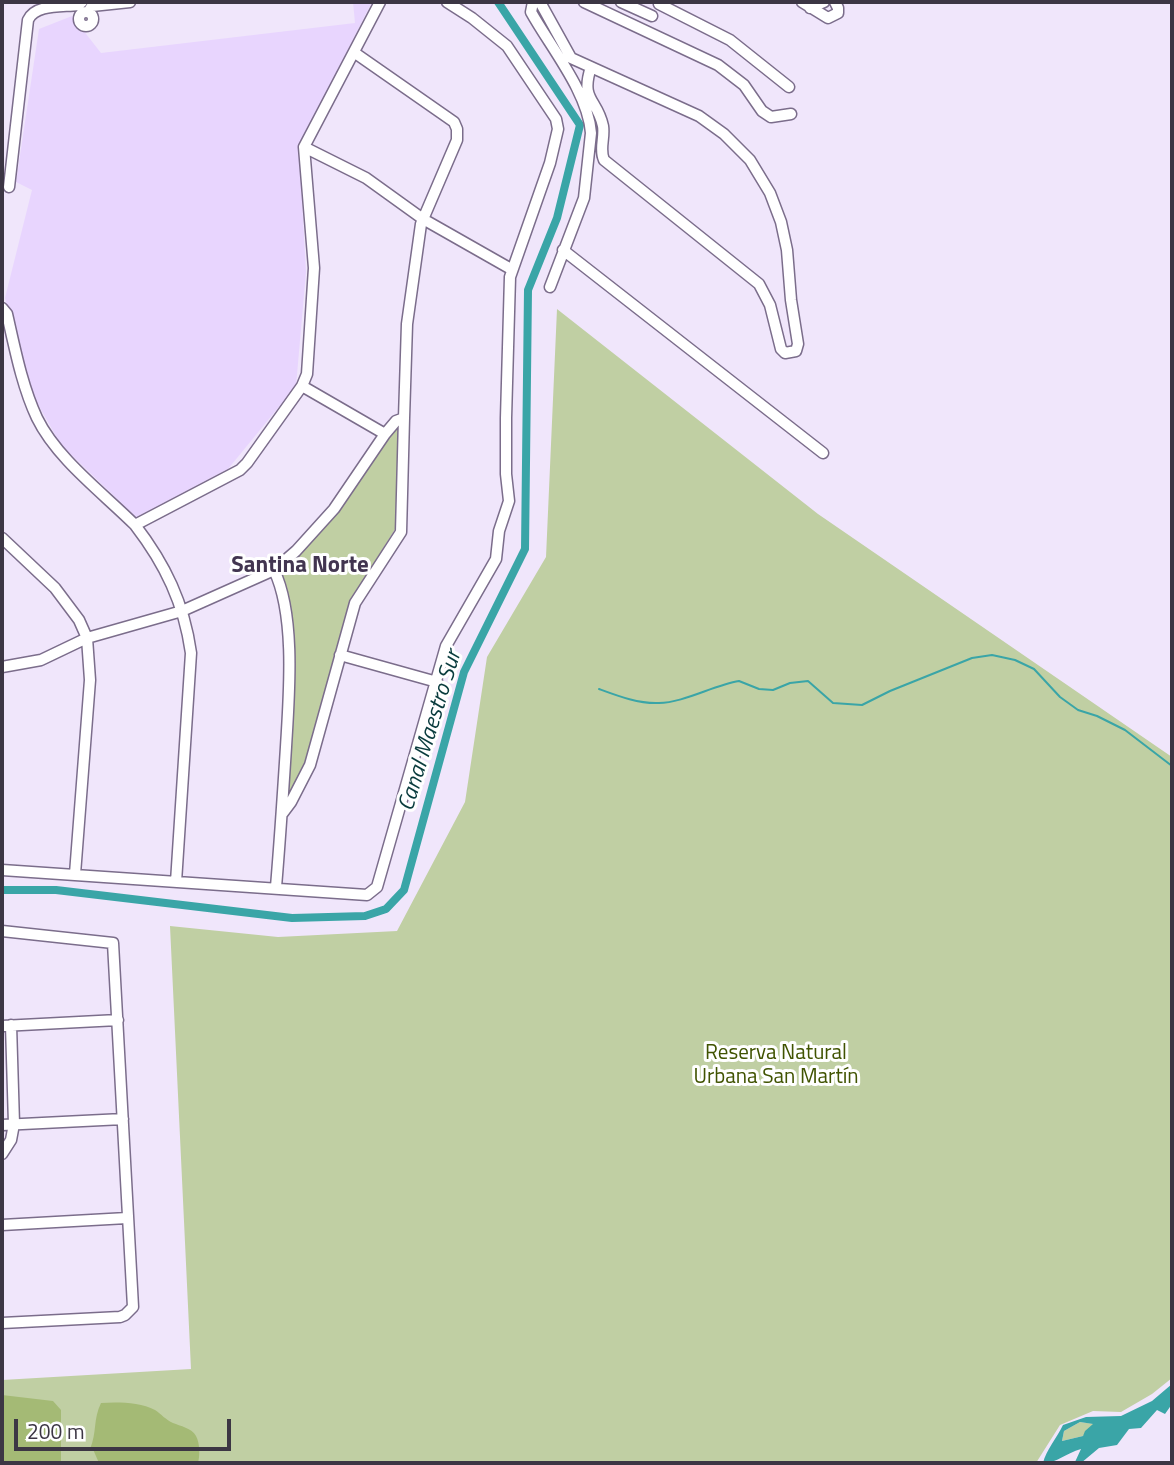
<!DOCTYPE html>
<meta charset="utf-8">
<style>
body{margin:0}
#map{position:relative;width:1174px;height:1465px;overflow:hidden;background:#f0e6fb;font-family:"Titillium Web",sans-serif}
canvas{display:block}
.frame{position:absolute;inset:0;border:4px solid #3c3644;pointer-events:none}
.scale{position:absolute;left:14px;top:1419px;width:217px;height:32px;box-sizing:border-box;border:4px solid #3c3644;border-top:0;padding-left:9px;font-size:21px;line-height:24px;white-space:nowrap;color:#3c3644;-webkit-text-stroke:5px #fff;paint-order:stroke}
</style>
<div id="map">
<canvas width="1174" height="1465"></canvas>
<div class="frame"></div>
<div class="scale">200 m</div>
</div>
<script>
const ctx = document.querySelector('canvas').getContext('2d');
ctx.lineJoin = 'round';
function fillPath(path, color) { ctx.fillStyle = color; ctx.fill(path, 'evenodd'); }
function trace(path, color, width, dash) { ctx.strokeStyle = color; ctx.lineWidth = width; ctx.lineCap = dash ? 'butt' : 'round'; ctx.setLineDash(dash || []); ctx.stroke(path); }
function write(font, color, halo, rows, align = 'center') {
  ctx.font = font + ' "Titillium Web",sans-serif'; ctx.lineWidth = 6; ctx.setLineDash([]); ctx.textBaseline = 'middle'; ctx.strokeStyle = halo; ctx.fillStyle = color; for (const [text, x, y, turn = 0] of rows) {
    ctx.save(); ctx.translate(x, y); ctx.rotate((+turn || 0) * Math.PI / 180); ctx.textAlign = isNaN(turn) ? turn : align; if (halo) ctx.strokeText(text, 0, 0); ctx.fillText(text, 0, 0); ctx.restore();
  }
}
fillPath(new Path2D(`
 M353 2H372L299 146 306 272 296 386 228 469 136 517 61 445 32 394 5 298 32 190 16 182 39 29 72 16 101 53 355 23Z`), '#e8d5fe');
fillPath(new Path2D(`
 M557 309 818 514 1172 757V1378L1152 1394 1121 1412 1093 1411 1060 1425 1036 1463H2V1380L191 1369 170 926 278 937 397 931 465 802 487 657 546 557Z
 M399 427 397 526 350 602 306 762 292 795 288 792 294 692V650L280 572 395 428Z
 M1080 1422 1094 1424 1083 1436 1062 1441 1064 1431Z`), '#c0cfa3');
fillPath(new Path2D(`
 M2 1395 53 1401 61 1410V1463H2Z
 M101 1403C117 1402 140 1402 155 1410 161 1414 166 1420 173 1423 180 1426 192 1428 196 1436 200 1443 200 1456 198 1463H99L92 1447 90 1449C97 1433 93 1419 101 1403Z`), '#a4ba75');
fillPath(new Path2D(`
 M1172 1384V1404L1165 1414 1157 1410 1141 1428 1129 1429 1117 1445 1099 1448 1081 1463H1072L1075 1462 1081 1449C1066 1453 1057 1463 1043 1463 1046 1450 1057 1438 1063 1425L1086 1417 1121 1416 1152 1401ZM1080 1422 1093 1424 1085 1431 1083 1436 1062 1441 1064 1431Z`), '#3aa5a7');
trace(new Path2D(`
 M599 689C618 696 639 704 659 703 683 703 714 685 739 681L759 689 773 690 790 683 808 681 833 703 862 705 890 691 972 658 992 655 1015 660 1034 669 1060 697 1078 710 1097 716 1125 730 1172 766`), '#3aa5a7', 2);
trace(new Path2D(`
 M2 890H56L292 918 365 916 386 909 404 890 464 672 525 549 528 290 557 218 580 125 498 2`), '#3aa5a7', 8);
const minor = new Path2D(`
 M533 2 531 12C551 48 588 92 591 133L584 198 550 287
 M540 2 571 58 699 116 724 134 750 160 770 193 781 222 787 250 791 300 798 344 796 351 785 353 781 349 770 305 759 284 604 160C599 149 605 138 603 126 597 98 580 101 591 67
 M584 2 718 65 744 85 762 111 771 117 791 114
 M621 2 652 16
 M802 2 828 18 838 13V8L835 2
 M659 4 730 40 789 87
 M810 8 824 2
 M88 12 92 6 130 2
 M79 19a7 7 0 1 1 14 0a7 7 0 1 1-14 0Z
 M304 147 366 178 423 219 511 269
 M9 187 28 20C35 4 62 7 78 5L82 2
 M563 250 823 453
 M2 308 7 314C15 349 22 386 37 418 57 459 103 493 135 525L240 470 247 463 302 386 307 374 314 268 304 147 380 2
 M302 386 385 434 396 421 404 418 407 324 421 224 457 140V129L454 122 355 53
 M135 525C165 564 184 603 191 653L176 882
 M2 538 55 588 79 620 87 638 90 680 75 874
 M274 570C296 616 289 696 286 747 283 794 280 840 276 887
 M340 655 437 682
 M2 667 41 660 87 638 182 611 274 570 296 551 334 509 385 434
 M282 814 291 802 310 765 355 603 401 532 404 418
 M2 870 367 895 377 887 446 646 496 559 499 531 509 501 506 474V418L510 277 550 163 558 129 556 119 507 46 472 18 447 2
 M2 931 113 943 133 1307 125 1315 120 1317 2 1323
 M2 1026 118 1020
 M2 1125 123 1119
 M2 1154 11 1140 14 1124 11 1025
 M2 1225 127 1218`);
trace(minor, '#7b6d8b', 13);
trace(minor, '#fff', 10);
write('21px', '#405301', '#fff', [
 ["Reserva Natural",776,1054],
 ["Urbana San Martín",776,1078]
]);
write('bold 23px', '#423550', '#fff', [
 ["Santina Norte",300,566]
]);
write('italic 23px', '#093b3d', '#fff', [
 ["Canal Maestro Sur",431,731,-73]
]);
</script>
